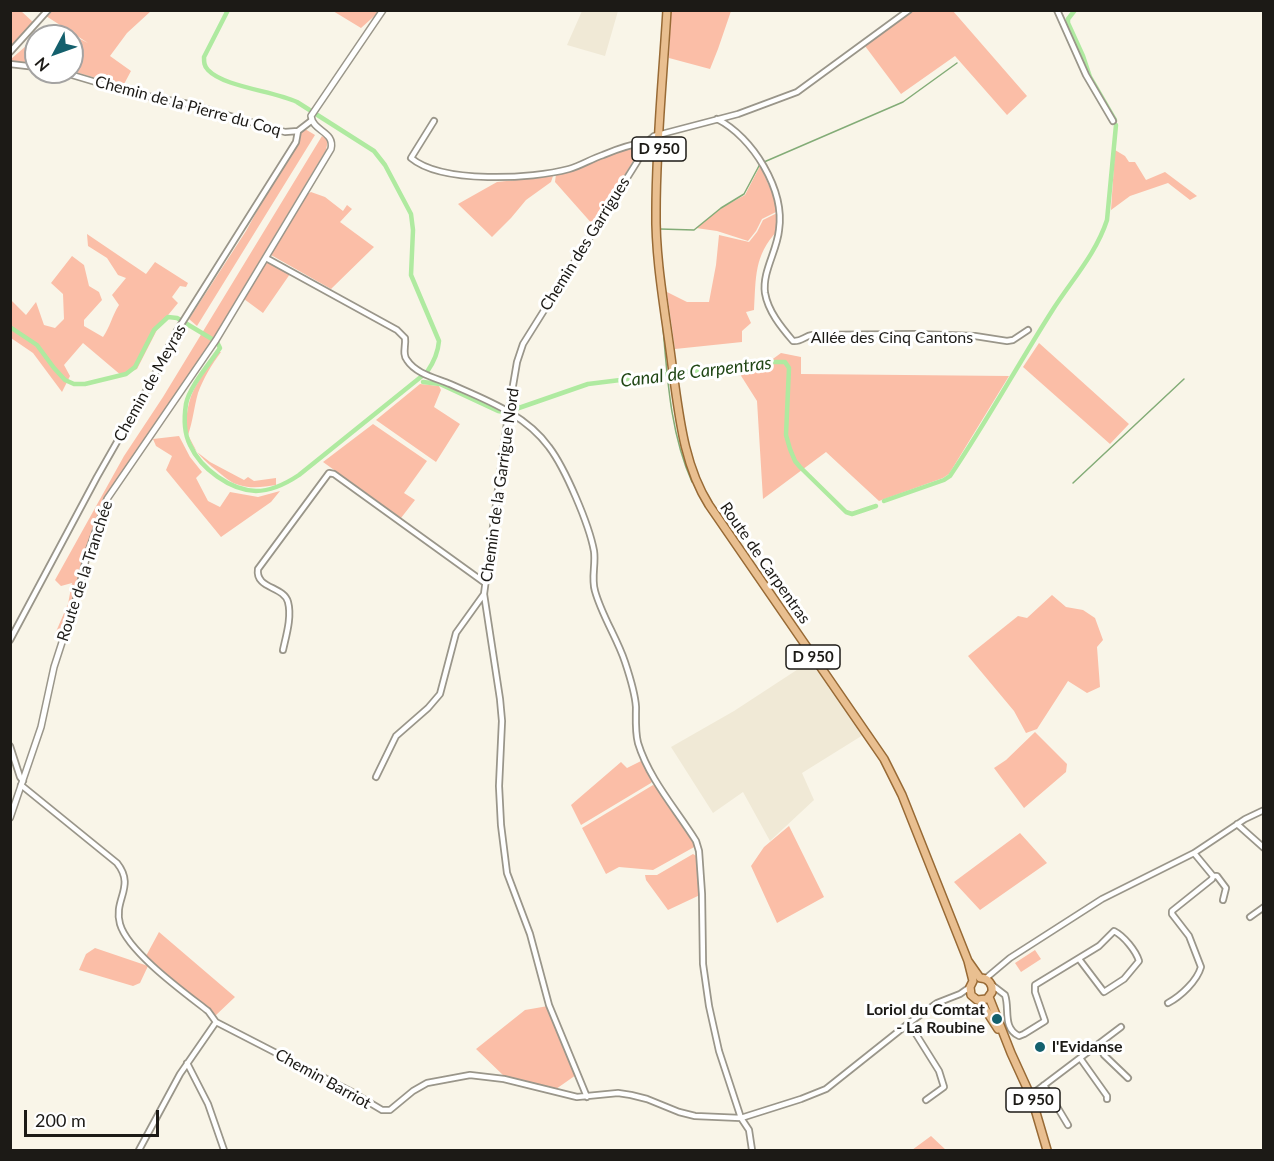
<!DOCTYPE html>
<meta charset="utf-8">
<style>
body{margin:0}
#map{position:relative;width:1274px;height:1161px;overflow:hidden;background:#f9f5e8;font-family:Lato,sans-serif}
canvas{display:block}
.frame{position:absolute;inset:0;border:12px solid #1c1a16;pointer-events:none}
.north{position:absolute;left:24px;top:24px;width:60px;height:60px;box-sizing:border-box;background:#fff;border:2px solid #a4a3a2;border-radius:50%;rotate:229deg;font-size:16px;font-weight:700;line-height:24px;text-align:center;color:#1c1a16}
.north::after{content:'';display:block;margin:auto;width:21px;height:27px;background:#14606d;clip-path:polygon(50% 0,100% 100%,50% 72%,0 100%)}
.scale{position:absolute;left:24px;top:1110px;width:135px;height:27px;box-sizing:border-box;border:3px solid #1c1a16;border-top:0;padding-left:8px;font-size:18px;line-height:21px;white-space:nowrap;color:#1c1a16;-webkit-text-stroke:4px #fff;paint-order:stroke}
</style>
<div id="map">
<canvas width="1274" height="1161"></canvas>
<div class="frame"></div>
<div class="north">N</div>
<div class="scale">200 m</div>
</div>
<script>
const ctx = document.querySelector('canvas').getContext('2d');
ctx.lineJoin = 'round';
function fillPath(path, color) { ctx.fillStyle = color; ctx.fill(path, 'evenodd'); }
function trace(path, color, width, dash) { ctx.strokeStyle = color; ctx.lineWidth = width; ctx.lineCap = dash ? 'butt' : 'round'; ctx.setLineDash(dash || []); ctx.stroke(path); }
function write(font, color, halo, rows, align = 'center') {
  ctx.font = font + ' Lato,sans-serif'; ctx.lineWidth = 6; ctx.setLineDash([]); ctx.textBaseline = 'middle'; ctx.strokeStyle = halo; ctx.fillStyle = color; for (const [text, x, y, turn = 0] of rows) {
    ctx.save(); ctx.translate(x, y); ctx.rotate((+turn || 0) * Math.PI / 180); ctx.textAlign = isNaN(turn) ? turn : align; if (halo) ctx.strokeText(text, 0, 0); ctx.fillText(text, 0, 0); ctx.restore();
  }
}
fillPath(new Path2D(`
 M582 11H618L605 56 567 45Z
 M812 660 863 735 802 773 814 800 770 841 743 792 713 813 671 747 734 711Z`), '#f0e9d6');
fillPath(new Path2D(`
 M914 10 953 11 1027 96 1007 115 955 56 901 94 865 46Z
 M11 11H21L34 23 11 50Z
 M51 11H151L127 33 110 56 131 71 123 86 72 71V43L76 45 80 39 88 43 46 16Z
 M333 11H380L361 28Z
 M671 11H731L718 49 710 69 669 58Z
 M26 46 36 47V63L11 61V59Z
 M305 129 315 135 197 326 189 319 246 231 300 133Z
 M322 136 328 140 326 150 211 342 106 497C85 542 76 592 61 638L55 634 68 604 72 583 61 586 55 580 124 456 163 397Z
 M640 145 641 148 594 226 555 182 556 174C586 169 611 150 640 145Z
 M1115 150 1125 156 1129 162H1135L1146 180 1165 172 1197 196 1190 200 1168 183 1130 196 1111 210Z
 M760 166 776 201V212L762 219 756 231 748 241 717 231 696 228 721 208 745 195Z
 M553 176 551 182 526 200 511 218 492 237 458 204 497 182Z
 M311 192 325 197 343 211 347 205 352 209 340 222 374 247 331 289 271 255 306 195Z
 M777 213V231C754 256 756 277 754 310L746 312 751 323 742 331V342L675 349 667 292 687 302H709L716 265 719 235 749 242 757 232 763 220Z
 M87 234 146 274 155 262 188 283 186 287 180 286 172 297 178 303 159 326 137 369 122 376 83 343 64 365 70 376 62 392 33 353 11 338V300L26 315 36 302 44 325 55 328 64 319 63 294 51 283 72 256 84 265 89 286 99 292 102 300 84 320V326L103 337C110 327 112 316 119 305L112 295 126 278 118 275 107 258 88 246Z
 M267 260 290 274 263 313 244 299Z
 M1039 343 1129 424 1110 444 1023 367Z
 M219 352H221C212 364 203 379 198 393 194 407 193 421 188 435L197 452 210 462 244 480 248 477 254 481 276 478V485C264 487 251 489 239 485 231 483 223 476 216 470 192 451 181 435 189 403 193 385 209 367 219 352Z
 M781 353 801 357V374L1009 376 949 474 943 478 879 501 826 452 763 499 757 401 738 371 766 364Z
 M420 384 439 386 441 390 434 407 460 424 436 462 376 420Z
 M373 424 427 461 404 493 415 500 401 518 323 462Z
 M179 436 190 457 202 472 196 478 208 501 220 507 230 492 258 497 280 491 271 502 221 537 166 470 172 456 156 446 153 439Z
 M1052 595 1066 607 1083 610 1095 618 1103 640 1097 647 1100 687 1087 693 1068 681 1037 729 1026 733 1014 711 968 656 1018 616 1027 618Z
 M1035 732 1067 764 1066 772 1024 808 994 768 1006 760Z
 M641 761 653 780 651 783 581 825 571 805 621 762 627 768Z
 M653 785 657 787 694 841 696 846 653 870 619 867 606 874 582 828Z
 M789 826 824 897 777 923 751 866 764 847Z
 M1020 833 1047 863 980 910 954 882Z
 M693 854 698 857 700 895 668 910 646 880 645 875H657Z
 M159 932 235 997 215 1016 146 956Z
 M95 948 148 966 140 983 133 986 79 970 86 954Z
 M1035 950 1041 959 1021 972 1015 963Z
 M548 1006 576 1075 556 1089 505 1077 476 1049 525 1010Z
 M931 1136 946 1150H912Z`), '#fbbea7');
trace(new Path2D(`
 M764 162 903 102 957 63
 M653 199V230
 M660 229 694 230 721 208 744 194 760 164
 M662 316C667 371 669 431 692 482
 M1073 483 1184 379`), '#83ac77', 1.5);
trace(new Path2D(`
 M1075 10 1068 19V23L1083 56 1090 77 1115 120
 M10 327 37 345 54 368 65 380 74 384H85L126 374 135 367 154 330 168 317 177 318 217 342 220 348C210 363 189 387 186 404 184 417 184 433 190 445 201 469 230 490 256 491 272 491 287 483 299 475L427 372C434 362 438 353 439 341L411 275 413 230 411 214 385 165 374 151 297 102C274 91 224 87 208 70 204 66 204 62 204 57L228 10
 M423 382 440 384 498 411 504 412
 M513 410 588 384 766 362H785L789 368 786 435 790 449 795 461 800 467 846 512 852 514 876 506
 M884 501 944 480 950 476C986 423 1017 366 1052 311 1071 281 1096 254 1107 220L1116 125`), '#afeaa0', 4.5);
const minor = new Path2D(`
 M1057 10 1086 75 1113 121
 M10 52 48 10
 M10 64 36 67
 M62 72 136 94 189 104 285 132 298 131 311 121
 M717 119C753 137 785 190 779 230 777 251 762 272 765 293 768 311 781 327 793 341 801 342 805 336 812 335L916 334 975 336 1007 341 1013 340 1028 330
 M434 121 411 158C442 184 532 179 569 169 580 166 591 159 603 155 617 149 632 144 647 142
 M266 258 397 330 405 338C406 346 402 354 407 360 416 374 436 378 450 384 486 400 525 414 549 447 565 468 589 524 594 551 596 564 591 578 595 591 602 616 617 638 625 662 630 677 635 692 636 707 636 719 635 731 638 743 649 779 676 809 696 841L699 851 702 894 703 964 709 1006 719 1051 741 1118 749 1130 752 1150
 M10 640 97 477 150 384 175 334 296 142 298 131
 M283 650C286 636 292 617 288 602 284 586 255 589 258 569L329 473 334 474 485 583
 M10 746 20 777 23 781
 M376 777 396 736 428 708 440 694 456 633 484 594
 M21 785 117 863C136 887 113 899 120 924 128 952 185 993 208 1011L216 1022 350 1091 382 1110H390L413 1091 427 1083 470 1075 504 1079 577 1097 618 1093 631 1095 647 1099 679 1112 695 1116 741 1118 801 1099 826 1089 909 1023 937 1003 960 994 970 987
 M1237 824 1264 848
 M1213 876H1217L1226 888 1223 900
 M1250 917 1264 907
 M985 979 1010 958 1102 899 1194 853 1245 819 1264 810
 M992 985 1005 995C1010 1009 1002 1028 1019 1036L1024 1034 1045 1021 1035 992V985L1099 946 1114 931C1124 936 1136 951 1139 961L1124 979 1104 992 1079 959
 M1168 1003C1181 996 1197 981 1201 967L1189 936 1172 914V911L1212 879 1213 876 1194 853
 M909 1023 939 1071 944 1087 926 1100
 M1099 1044 1104 1055 1128 1078
 M1080 1058 1107 1096V1099
 M187 1063 208 1104 224 1150
 M1044 1085 1068 1125
 M1031 1095 1121 1027
 M587 1097 549 1005 530 934 507 873 501 825 499 786 502 721 500 699 484 594 508 415 517 362 523 344 637 162 647 142 654 136 738 114 797 92 909 10
 M1032 1099 1042 1087
 M139 1150 180 1074 216 1022`);
const tertiary = new Path2D(`
 M10 818 41 727 54 667 77 596 87 555 107 499 216 340 331 149C335 131 313 132 311 116L383 10`);
const primary = new Path2D(`
 M667 10C663 77 656 144 656 211 655 260 666 316 672 365 679 413 683 464 709 505L884 759 902 795 968 961 973 981 970 987 971 995 977 1000 987 999 992 992C993 984 988 978 980 978L968 961
 M989 997 1011 1053 1032 1099 1047 1150
 M980 1001 998 1029`);
trace(minor, '#9a968a', 8);
trace(tertiary, '#9a968a', 8);
trace(primary, '#986a35', 10);
trace(minor, '#fff', 4.5);
trace(tertiary, '#fff', 5);
trace(primary, '#e9bf90', 7);
for (const [x, y, r, color] of [
 [997,1019,6,"#14606d"],
 [1040,1047,6,"#14606d"]
]) { const dot = new Path2D(); dot.arc(x, y, r, 0, 2 * Math.PI); ctx.fillStyle = color; ctx.fill(dot); trace(dot, '#fff', 2); }
for (const [x, y, w] of [
 [659,149,54],
 [813,657,54],
 [1033,1100,54]
]) { const box = new Path2D(); box.roundRect(x - w / 2, y - 12, w, 24, 4.5); ctx.fillStyle = '#fff'; ctx.fill(box); trace(box, '#1c1a16', 1.5); }
write('bold 15px', '#1c1a16', null, [
 ["D 950",659,149],
 ["D 950",813,657],
 ["D 950",1033,1100]
]);
write('16px', '#1c1a16', '#fff', [
 ["Chemin de la Pierre du Coq",188,106,15],
 ["Chemin des Garrigues",585,244,-58],
 ["Allée des Cinq Cantons",892,338],
 ["Chemin de Meyras",150,383,-61],
 ["Chemin de la Garrigue Nord",500,485,-82],
 ["Route de Carpentras",765,563,55],
 ["Route de la Tranchée",85,571,-72],
 ["Chemin Barriot",323,1079,29]
]);
write('bold 16px', '#1c1a16', '#fff', [
 ["Loriol du Comtat",985,1010],
 ["- La Roubine",985,1028],
 ["l'Evidanse",1052,1047,"left"]
], 'right');
write('italic 18px', '#214716', '#fff', [
 ["Canal de Carpentras",696,372,-7]
]);
</script>
